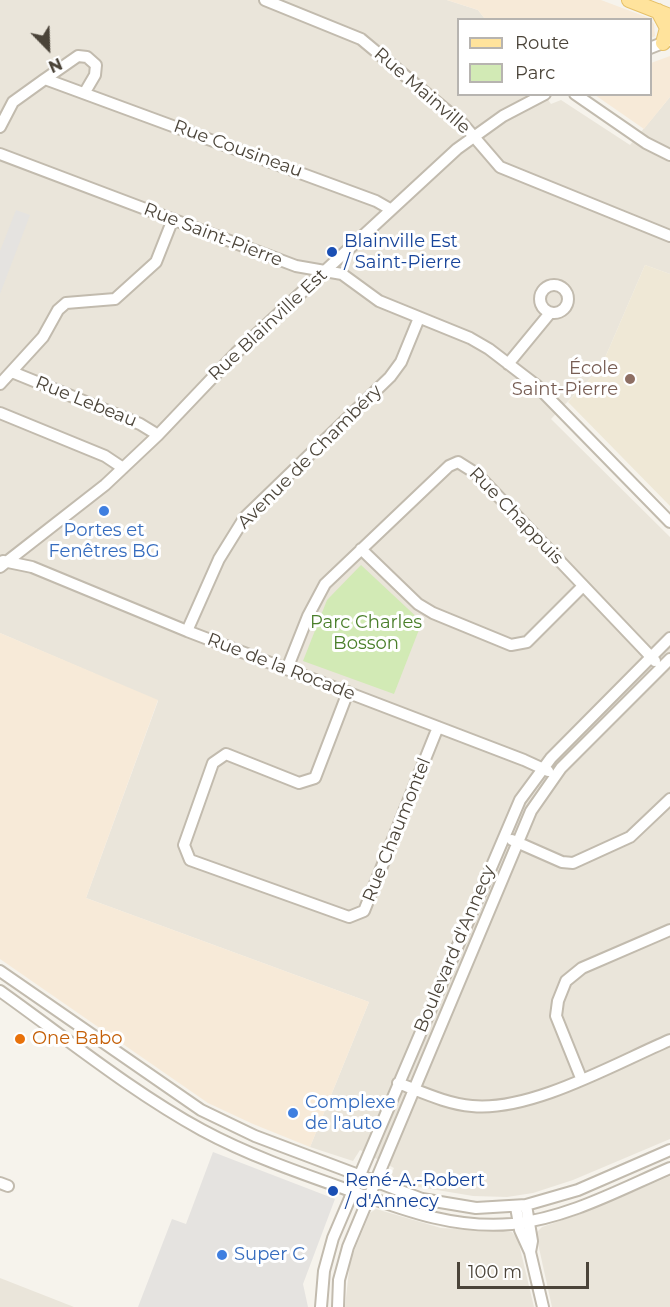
<!DOCTYPE html>
<meta charset="utf-8">
<style>
body{margin:0}
#map{position:relative;width:670px;height:1307px;overflow:hidden;background:#f6f3ec;font-family:Montserrat,sans-serif}
canvas{display:block}
.legend{position:absolute;left:457px;top:18px;width:195px;height:78px;box-sizing:border-box;background:#fff;border:2px solid #b7b4b0;margin:0;padding:8px 10px;list-style:none;font-size:18px;color:#4b4439}
.legend li{display:flex;align-items:center;gap:12px;height:30px}
.legend b{width:30px;border:2px solid #b7b4b0}
.north{position:absolute;left:18px;top:18px;width:60px;height:60px;-webkit-text-stroke:4px #fff;paint-order:stroke;rotate:157deg;font-size:16px;font-weight:700;line-height:24px;text-align:center;color:#4b4439}
.north::after{content:'';display:block;margin:auto;width:21px;height:27px;background:#4b4439;clip-path:polygon(50% 0,100% 100%,50% 72%,0 100%)}
.scale{position:absolute;left:457px;top:1262px;width:132px;height:27px;box-sizing:border-box;border:3px solid #4b4439;border-top:0;padding-left:8px;font-size:18px;line-height:21px;white-space:nowrap;color:#4b4439;-webkit-text-stroke:4px #fff;paint-order:stroke}
</style>
<div id="map">
<canvas width="670" height="1307"></canvas>
<ul class="legend">
<li><b style="height:8px;background:#ffe39c"></b>Route</li>
<li><b style="height:16px;background:#d2eab5"></b>Parc</li>
</ul>
<div class="north">N</div>
<div class="scale">100 m</div>
</div>
<script>
const ctx = document.querySelector('canvas').getContext('2d');
ctx.lineJoin = 'round';
function fillPath(path, color) { ctx.fillStyle = color; ctx.fill(path, 'evenodd'); }
function trace(path, color, width, dash) { ctx.strokeStyle = color; ctx.lineWidth = width; ctx.lineCap = dash ? 'butt' : 'round'; ctx.setLineDash(dash || []); ctx.stroke(path); }
function write(font, color, halo, rows, align = 'center') {
  ctx.font = font + ' Montserrat,sans-serif'; ctx.lineWidth = 6; ctx.setLineDash([]); ctx.textBaseline = 'middle'; ctx.strokeStyle = halo; ctx.fillStyle = color; for (const [text, x, y, turn = 0] of rows) {
    ctx.save(); ctx.translate(x, y); ctx.rotate((+turn || 0) * Math.PI / 180); ctx.textAlign = isNaN(turn) ? turn : align; if (halo) ctx.strokeText(text, 0, 0); ctx.fillText(text, 0, 0); ctx.restore();
  }
}
fillPath(new Path2D(`
 M0 0H447L478 10 485 19 458 20V94L545 95 551 104 561 100 630 145 670 97V274L645 265 601 367 551 419 670 537V1139L573 1180 533 1193 507 1197 473 1196 407 1185 390 1178 394 1168 360 1150 353 1161 310 1147 369 1002 86 898 158 701 0 633Z
 M670 1176V1307H552L537 1239V1232L542 1227 583 1213Z
 M376 1209 441 1228 512 1232 518 1240 534 1307H345L350 1261 370 1213Z
 M0 1278 74 1307H0Z`), '#eae5da');
fillPath(new Path2D(`
 M447 0H601L649 18 654 24 655 36 651 38 650 20 485 19 478 10Z
 M670 56V97L644 129 595 95 650 94 651 63Z
 M0 633 158 700 86 898 369 1002 310 1147 253 1124 208 1103 0 959Z`), '#f7ead8');
fillPath(new Path2D(`
 M645 265 670 274V506L568 402 601 367Z`), '#efe8d6');
fillPath(new Path2D(`
 M361 565 422 622 394 694 303 661 327 600Z`), '#d2eab5');
fillPath(new Path2D(`
 M16 210 30 215 0 294V251Z
 M213 1152 335 1199 303 1284 308 1307H138L172 1219 186 1224Z`), '#e5e3e0');
const minor = new Path2D(`
 M265 0 361 39 463 124 500 167 670 236
 M650 48 670 40
 M45 79 78 56 87 57 96 65 95 75 85 92
 M575 94 646 143 670 155
 M0 127 13 102 45 79 376 201 390 209
 M0 154 296 266 342 274 379 301 470 338 489 349 536 385 670 522
 M540 299a14 14 0 1 1 28 0a14 14 0 1 1-28 0Z
 M508 364 550 313
 M12 372 140 424 158 435
 M0 384 43 337 58 310 66 303 115 299 156 262 173 219
 M0 413 105 456 123 468
 M361 549 418 604 433 613 511 645 527 642 583 586
 M3 561 32 567 187 631 524 760 548 771
 M0 567 105 485 158 435 236 353 457 149 503 116 545 94
 M187 631 219 559 245 517 390 377 401 362 419 318
 M287 669 308 616 325 584 449 466 458 462 477 474 655 661
 M348 692 315 778 299 783 226 754 213 763 184 845 190 860 349 917 364 911 438 727
 M512 840 562 862 573 863 630 837 670 799
 M0 971 201 1110 255 1136 422 1199 476 1208 526 1205 578 1190 670 1150
 M0 991C66 1038 131 1091 202 1130 250 1156 303 1174 354 1192 407 1211 455 1229 512 1224 568 1218 619 1190 670 1168
 M581 1078 556 1016 558 1001 566 981 582 968 670 930
 M398 1083C422 1092 447 1104 472 1106 531 1112 616 1063 670 1040
 M0 1183 8 1186
 M526 1205 532 1241 530 1252
 M516 1207 520 1230 530 1252 543 1307
 M321 1307 324 1271 333 1238 520 800 551 758 670 638
 M338 1307 339 1280 348 1247 531 811 561 768 670 659`);
const major = new Path2D(`
 M629 0 670 16
 M658 11 667 28 663 43`);
trace(minor, '#c2bbae', 14);
trace(major, '#e6c16a', 16);
trace(minor, '#fff', 10);
trace(major, '#ffe39c', 14);
for (const [x, y, r, color] of [
 [332,252,6,"#1a4fb4"],
 [630,379,6,"#8d6e63"],
 [104,511,6,"#3f7fe0"],
 [20,1039,6,"#e8710a"],
 [293,1113,6,"#3f7fe0"],
 [333,1191,6,"#1a4fb4"],
 [222,1255,6,"#3f7fe0"]
]) { const dot = new Path2D(); dot.arc(x, y, r, 0, 2 * Math.PI); ctx.fillStyle = color; ctx.fill(dot); trace(dot, '#fff', 2); }
write('18px', '#4b4439', '#fff', [
 ["Rue Mainville",422,91,41],
 ["Rue Cousineau",238,149,20],
 ["Rue Saint-Pierre",213,235,21],
 ["Rue Blainville Est",268,325,-43],
 ["Rue Lebeau",86,402,22],
 ["Avenue de Chambéry",310,457,-45],
 ["Rue Chappuis",516,516,46],
 ["Rue de la Rocade",281,667,21],
 ["Rue Chaumontel",397,830,-68],
 ["Boulevard d'Annecy",455,949,-67]
]);
write('18px', '#164399', '#fff', [
 ["Blainville Est",344,242],
 ["/ Saint-Pierre",344,263],
 ["René-A.-Robert",345,1181],
 ["/ d'Annecy",345,1202]
], 'left');
write('18px', '#785e54', '#fff', [
 ["École",618,369],
 ["Saint-Pierre",618,390]
], 'right');
write('18px', '#366cbe', '#fff', [
 ["Portes et",104,531,"center"],
 ["Fenêtres BG",104,552,"center"],
 ["Complexe",305,1103],
 ["de l'auto",305,1124],
 ["Super C",234,1255]
], 'left');
write('18px', '#4a7f2a', '#fff', [
 ["Parc Charles",366,623],
 ["Bosson",366,644]
]);
write('18px', '#c56008', '#fff', [
 ["One Babo",32,1039]
], 'left');
</script>
